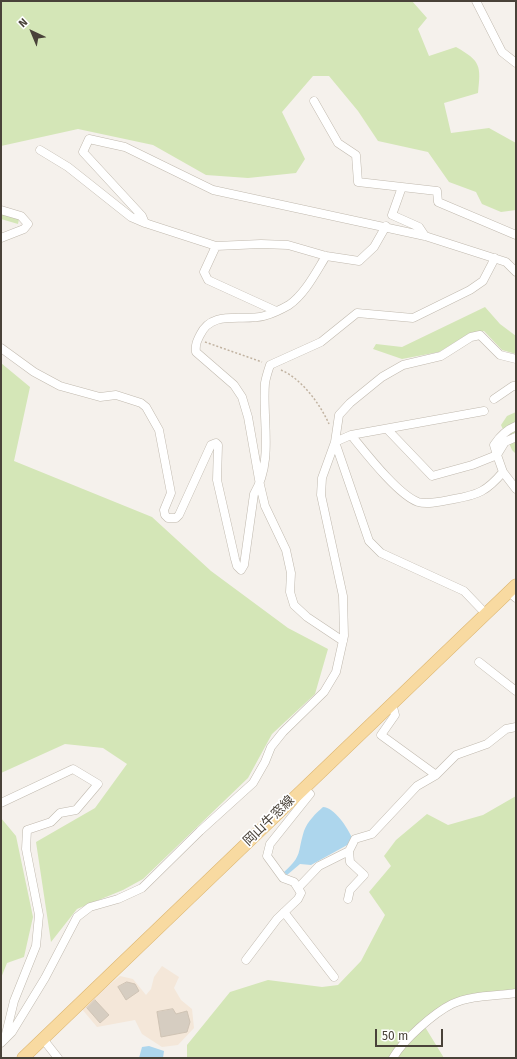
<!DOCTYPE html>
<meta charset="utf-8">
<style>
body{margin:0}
#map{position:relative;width:517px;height:1059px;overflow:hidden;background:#f5f1ec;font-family:"Fira Sans",sans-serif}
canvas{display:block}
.frame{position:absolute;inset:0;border:2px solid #494239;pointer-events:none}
.north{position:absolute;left:12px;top:12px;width:40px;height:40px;-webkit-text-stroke:3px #fff;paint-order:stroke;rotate:316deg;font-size:11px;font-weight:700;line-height:16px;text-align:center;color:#494239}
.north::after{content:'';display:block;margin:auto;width:14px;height:18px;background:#494239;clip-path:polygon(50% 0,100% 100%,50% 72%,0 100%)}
.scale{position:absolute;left:375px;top:1029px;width:68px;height:18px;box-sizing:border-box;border:2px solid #494239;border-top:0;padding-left:5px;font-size:12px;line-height:14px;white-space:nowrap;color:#494239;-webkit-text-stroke:3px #fff;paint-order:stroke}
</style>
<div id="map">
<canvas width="517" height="1059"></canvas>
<div class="frame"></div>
<div class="north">N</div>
<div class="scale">50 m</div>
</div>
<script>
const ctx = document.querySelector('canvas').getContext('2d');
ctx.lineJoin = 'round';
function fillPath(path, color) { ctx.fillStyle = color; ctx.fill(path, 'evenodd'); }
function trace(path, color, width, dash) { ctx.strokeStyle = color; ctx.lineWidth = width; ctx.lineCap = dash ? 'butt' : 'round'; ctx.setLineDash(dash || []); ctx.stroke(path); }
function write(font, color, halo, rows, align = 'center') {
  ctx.font = font + ' "Fira Sans","Noto Sans JP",sans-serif'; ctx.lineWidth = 3.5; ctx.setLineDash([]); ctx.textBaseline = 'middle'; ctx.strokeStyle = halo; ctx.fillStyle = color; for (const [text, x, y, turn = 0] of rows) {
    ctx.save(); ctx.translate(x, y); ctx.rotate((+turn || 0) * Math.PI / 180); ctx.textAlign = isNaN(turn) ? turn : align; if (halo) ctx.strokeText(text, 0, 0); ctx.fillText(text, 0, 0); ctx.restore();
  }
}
fillPath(new Path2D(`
 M162 966 179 977 174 988 181 1000 192 1009 194 1028 178 1045 162 1047 142 1034 135 1020 97 1027 81 1008 120 976 133 979 146 995 151 989 154 977Z`), '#f4e7d9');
fillPath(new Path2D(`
 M1 1H412L427 18 418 29 429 56 456 47C481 61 481 66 478 93L444 103 451 133 489 128 516 143V210L501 212 482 204 476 192 449 182 428 152 378 141 358 111 329 76H313L282 112 305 159 296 173 248 178 206 175 153 145 78 129 1 146Z
 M1 213 19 219 18 224 1 219Z
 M485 307 500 324 516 336V354L502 350 484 331 470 333 439 352 402 359 373 349 376 344 402 347Z
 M1 363 30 387 14 461 152 517 211 571 288 628 328 649 315 694 272 734 248 778 143 879 123 890 77 909 51 942 36 842 95 808 127 764 103 748 65 744 1 773Z
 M516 412V454L512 450 501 425 507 416Z
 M516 796V989L472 994 451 1000 422 1022 444 1058H187V1045L230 992 268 980 322 987 338 985 361 961 385 915 369 892 391 866 384 856 396 840 427 814 448 825 483 815Z
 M1 818 16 836 33 917 24 957 7 963 1 978Z`), '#d4e6b7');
fillPath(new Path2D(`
 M323 807C334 807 348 828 352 838L349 844 311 865 300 864 287 875 284 872C303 855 297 853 304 831 307 822 316 813 323 807Z
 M149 1046 164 1051 163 1058H139L142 1047Z`), '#add6ed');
const building = new Path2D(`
 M127 982 135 984 139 991 126 1000 118 987Z
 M95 1000 109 1015 100 1023 87 1008Z
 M173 1009 176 1014 187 1011 190 1022 187 1032 161 1037 157 1012Z`);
fillPath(building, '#d6cdc1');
trace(building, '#d0c4b5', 1);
const street = new Path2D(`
 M476 1 502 52 516 63
 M314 101 338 143 356 155 358 182 437 191 438 202 516 235
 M40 150 68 167 131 217 145 223 142 216 83 152 89 139 125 147 213 190 425 236 506 262 516 272
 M402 187 392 215 419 227 425 236
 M1 210 21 216 28 224 24 229 1 238
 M145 223 216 246 261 244 288 245 326 256 359 261 374 247 386 226
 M216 246 204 272 208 280 276 311
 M326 256C316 272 305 294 289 305 282 309 271 314 264 316 242 322 212 309 200 335 197 341 195 345 196 352L234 385 242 397 248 417 260 485 265 506 286 550 291 573 290 592 294 605 307 617 343 641
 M1 348 34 372 60 386 100 397 116 395 141 403 146 407 159 430 171 493 164 510 165 515 168 518H176L179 515 211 445 216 443 218 445 217 480 235 559 237 566 241 570 244 565 254 494C274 461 262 420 265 383 266 377 268 371 270 365L321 342 357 313 413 318 470 290 483 281 495 258
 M494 399 513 386H516
 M387 429 432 476 472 465 497 455 494 445C500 436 506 430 516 426
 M351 435 484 411
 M335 442 351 435C365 452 398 495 418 502 428 505 443 501 454 499 478 495 487 491 503 472L497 455 505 442 516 437
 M335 442 369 541 381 553 464 591 486 614
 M503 472 516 489
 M509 592 516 598
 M479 662 516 691
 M392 703 395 715 381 735 436 775 456 755 487 744 506 729 516 727
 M1 803 73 769 98 784 76 810 60 813 51 822 27 830 26 849 39 915 36 946 14 1001 5 1038
 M349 851 355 839 372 834 417 786 436 775
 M298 888 319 866 349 851 350 862 364 875 350 890 348 899
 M284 912 334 977
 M246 960 277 919 298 899 301 893 294 882 283 878 267 856 270 844 310 794 304 788
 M43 1039 58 1058
 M1 1043 12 1032 45 978 77 917 90 907 118 899 142 888 200 831 253 783 265 762 271 747 283 732 324 692 336 672 344 636 343 596 321 495 322 478 335 442 339 415 350 403 382 377 403 365 441 356 471 337 480 335 500 355 516 359
 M393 1058C403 1040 434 1013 452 1004 471 995 496 996 516 993`);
const primary = new Path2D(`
 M23 1058 516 585`);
trace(street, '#c0b9ae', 9);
trace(primary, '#ddb671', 13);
trace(new Path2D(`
 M205 342 262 362
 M281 370C302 379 320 404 329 424`), '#c1b3a1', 1.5, [2, 2]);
trace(street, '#fff', 8);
trace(primary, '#f8daa1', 12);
write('13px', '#494239', '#fff', [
 ["岡山牛窓線",269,821,-44]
]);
</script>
